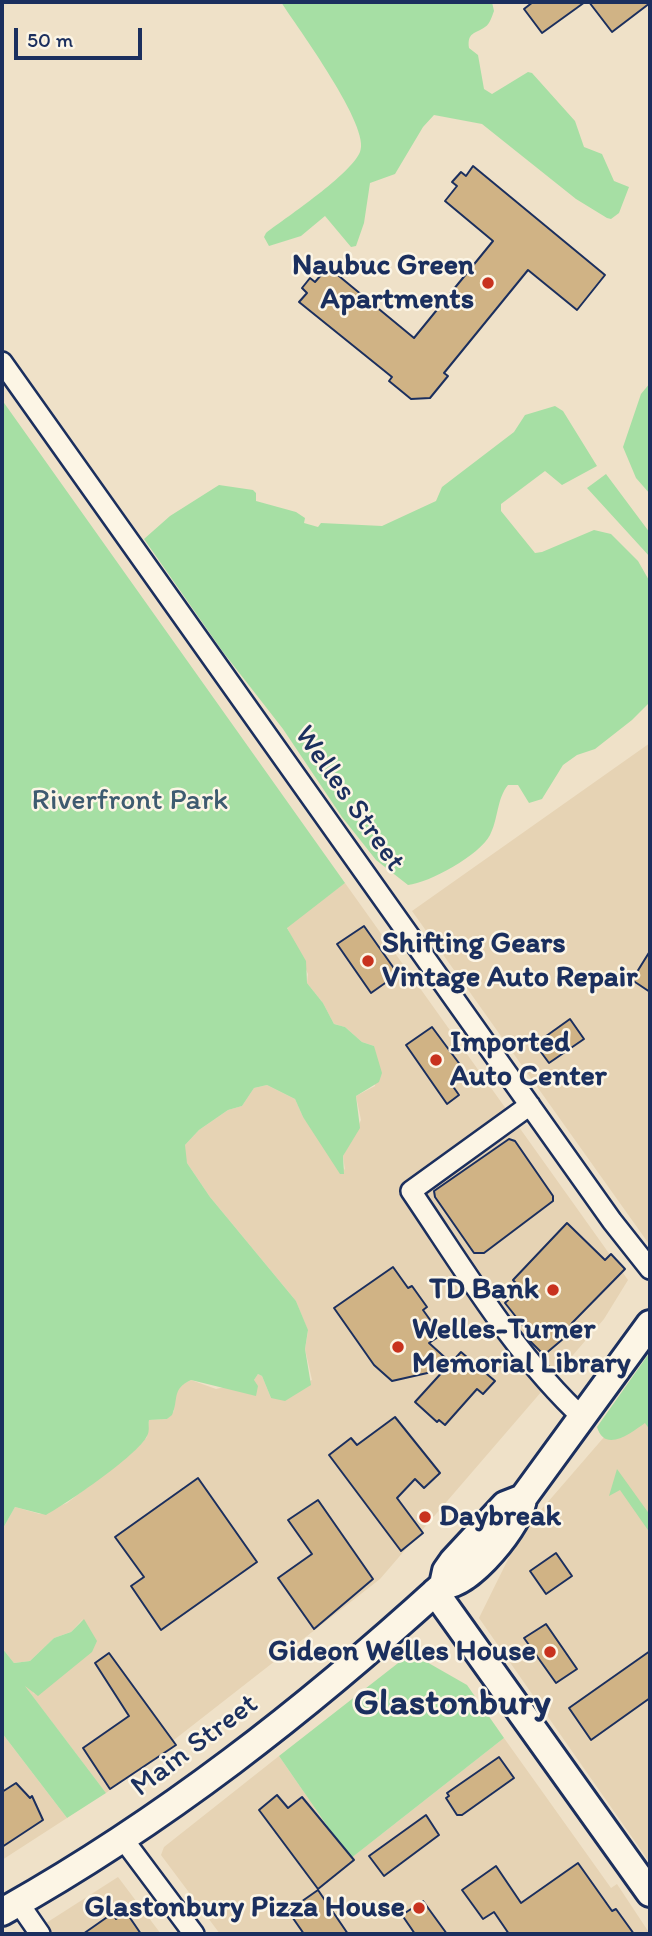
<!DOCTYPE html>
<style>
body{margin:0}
#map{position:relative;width:652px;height:1936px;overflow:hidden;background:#efe1c8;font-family:Itim,sans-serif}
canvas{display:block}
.frame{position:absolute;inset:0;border:4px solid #1b2f5e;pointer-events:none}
.scale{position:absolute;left:14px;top:28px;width:128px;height:32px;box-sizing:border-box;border:4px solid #1b2f5e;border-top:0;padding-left:9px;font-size:21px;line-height:24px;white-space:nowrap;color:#1b2f5e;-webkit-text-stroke:5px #fcf5e5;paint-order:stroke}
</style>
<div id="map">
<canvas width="652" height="1936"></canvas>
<div class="frame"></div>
<div class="scale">50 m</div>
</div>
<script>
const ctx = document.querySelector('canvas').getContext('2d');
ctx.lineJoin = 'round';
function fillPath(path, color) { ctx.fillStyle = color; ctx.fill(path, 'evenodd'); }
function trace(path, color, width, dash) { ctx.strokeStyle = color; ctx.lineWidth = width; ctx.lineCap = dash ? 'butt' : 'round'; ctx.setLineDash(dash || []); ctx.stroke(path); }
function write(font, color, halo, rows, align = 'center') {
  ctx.font = font + ' Itim,sans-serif'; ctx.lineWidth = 5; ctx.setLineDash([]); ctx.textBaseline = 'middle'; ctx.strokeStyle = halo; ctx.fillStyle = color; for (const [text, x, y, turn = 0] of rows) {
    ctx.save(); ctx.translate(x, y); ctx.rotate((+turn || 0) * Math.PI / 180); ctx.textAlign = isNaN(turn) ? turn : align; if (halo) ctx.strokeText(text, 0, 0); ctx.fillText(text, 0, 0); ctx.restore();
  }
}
fillPath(new Path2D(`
 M650 743V1243L649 1244 412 911Z
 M345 883 628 1280 604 1319 380 1579 106 1793 24 1685 30 1687 34 1694 83 1619 71 1632 54 1638 30 1661 14 1663 2 1648V1530L15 1507 40 1514 67 1503 135 1450 147 1437 149 1420 167 1419 174 1411 175 1392 183 1384 191 1380 216 1389 254 1380 258 1374 262 1376 271 1398 312 1380 305 1349 308 1331 296 1301 210 1197 187 1163 183 1153 185 1145 199 1130 228 1110 242 1106 254 1088 267 1085 295 1099 303 1117 345 1170 343 1156 361 1120 356 1096 375 1086 374 1046 362 1042 345 1027 334 1024 323 1003 307 983 308 974 286 925Z
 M650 1384V1863L479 1618 521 1533Z
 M2 1733 67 1818 2 1860Z
 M504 1738 611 1888 617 1884 650 1934H220L161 1855 164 1847 279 1756 350 1859Z
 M118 1877 161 1934H49L43 1925Z`), '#e6d3b4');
fillPath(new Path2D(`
 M281 2H492L494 11C492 16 490 24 485 27 475 34 467 32 469 48L478 55 484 89 492 94 528 72 532 73 575 121 584 147 602 154 614 181 629 187 619 213 611 219 607 218 576 199 482 124 434 115 423 127 395 174 370 183 364 223 356 246 351 247 325 216 301 236 269 246 264 237 266 233C288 216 350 175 360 152 372 128 297 27 281 2Z
 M650 383V494L636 478 623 447 641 394Z
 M2 400 345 883 287 928 306 961 307 983 323 1003 334 1024 345 1027 362 1042 374 1046 382 1073 379 1082 356 1096 360 1128 343 1156 344 1174H340L303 1117 295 1099 267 1085 254 1088 242 1106 228 1110 199 1130 185 1145 187 1163 210 1197 296 1301 308 1330 305 1349 311 1385 285 1401 271 1398 262 1376 258 1374 254 1380 258 1386 256 1396 191 1380C171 1389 179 1400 172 1415L167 1419 149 1420C148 1425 150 1431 147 1436 138 1455 66 1504 46 1515L15 1507 2 1530Z
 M555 406 563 411 597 466 562 485 545 471 501 504V511L535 553 542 552 594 530 611 534 638 561 650 582V702L632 720 595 749 577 755 563 765 542 799 529 803 518 785H508C497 798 498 820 490 835 480 855 429 883 408 885L376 860 342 817 283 729 223 652 144 539 170 516 219 485 253 490 256 493V501L296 512 305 518 304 523 318 527 321 523 382 526 436 501 442 487 514 432 525 415Z
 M606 474 650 533V557L587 488Z
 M650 1352V1430L645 1423C632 1432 605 1454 597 1427Z
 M617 1469 650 1515V1533L620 1490 609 1496Z
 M84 1619 97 1641 92 1652 38 1696 25 1686 106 1793 67 1818 2 1733V1648L14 1663 30 1661 54 1638 71 1632Z
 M411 1653 467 1685 504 1738 350 1859 279 1756Z`), '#a6dfa4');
const building = new Path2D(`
 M533 2H585L542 33 524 9Z
 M589 2H650V3L612 32Z
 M473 166 605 275 577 310 528 270 444 373 448 376 430 398 411 399 389 381 392 377 299 302 307 293 302 288 310 278 315 282 328 267 414 338 493 241 445 201 457 186 452 182 461 172 466 176Z
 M364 926 398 974 371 993 337 944Z
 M650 951V992L632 980Z
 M570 1019 584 1039 549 1063 535 1044Z
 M432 1027 467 1074 452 1085 459 1095 447 1104 406 1045Z
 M509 1139 515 1141 553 1196V1201L484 1253H474L435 1197 434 1191Z
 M567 1223 605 1260 611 1254 625 1269 572 1323 568 1330 570 1333 544 1355 529 1340 532 1337 505 1303 520 1288 513 1280Z
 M393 1267 408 1288 412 1286 427 1307 423 1310 441 1335 429 1343 451 1363 461 1352 495 1381 483 1394 477 1389 445 1425 439 1420 437 1422 415 1402 445 1369 392 1381 374 1365 334 1308Z
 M395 1417 440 1473 424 1488 415 1479 397 1498 423 1533 401 1551 329 1455 351 1438 357 1445Z
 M198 1478 257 1562 161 1630 131 1586 144 1577 115 1537Z
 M318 1500 373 1579 314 1629 278 1578 312 1554 288 1520Z
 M556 1553 572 1576 546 1594 530 1571Z
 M546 1624 577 1669 556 1683 524 1638Z
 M650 1651V1698L591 1740 569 1708Z
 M109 1653 176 1745 110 1789 83 1748 129 1716 95 1663Z
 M499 1757 514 1778 462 1815H457L446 1798 449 1796 447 1793Z
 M16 1783 30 1798 32 1796 43 1820 2 1847V1792Z
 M277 1795 288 1808 302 1797 354 1860 318 1889 259 1810Z
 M426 1815 439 1835 384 1876 369 1856Z
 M578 1863 612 1911 616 1909 634 1934H509L494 1912 483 1919 462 1890 496 1866 521 1903Z
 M318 1890 348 1934H304L288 1911Z
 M423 1901 447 1934H415L402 1915Z
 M126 1912 141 1934H83L113 1913 116 1919Z`);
fillPath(building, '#d0b385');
trace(building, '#1b2f5e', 2);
const street = new Path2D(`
 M2 362 612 1221 650 1269
 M530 1105 411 1191C464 1269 514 1354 584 1419
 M123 1839 194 1934
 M18 1902 40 1934`);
const secondary = new Path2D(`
 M443 1585C469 1587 522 1522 523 1498L650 1324
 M435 1592 650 1893
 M2 1912C163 1822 307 1709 443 1585L446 1571 453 1561 505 1505 523 1498`);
trace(street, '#1b2f5e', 24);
trace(secondary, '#1b2f5e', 32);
trace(street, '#fcf5e5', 19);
trace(secondary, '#fcf5e5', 26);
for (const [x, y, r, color] of [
 [488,283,7,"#c8321e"],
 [368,961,7,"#c8321e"],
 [436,1060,7,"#c8321e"],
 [553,1290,7,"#c8321e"],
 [398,1347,7,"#c8321e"],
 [425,1517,7,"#c8321e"],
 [550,1652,7,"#c8321e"],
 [419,1908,7,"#c8321e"]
]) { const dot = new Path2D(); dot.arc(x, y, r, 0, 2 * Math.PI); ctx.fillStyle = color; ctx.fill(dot); trace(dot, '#fcf5e5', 2.5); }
write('bold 30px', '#1b2f5e', '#fcf5e5', [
 ["Naubuc Green",474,266],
 ["Apartments",474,300],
 ["Shifting Gears",382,944,"left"],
 ["Vintage Auto Repair",382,978,"left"],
 ["Imported",450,1043,"left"],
 ["Auto Center",450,1077,"left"],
 ["TD Bank",539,1290],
 ["Welles-Turner",412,1330,"left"],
 ["Memorial Library",412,1364,"left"],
 ["Daybreak",439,1517,"left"],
 ["Gideon Welles House",536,1652],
 ["Glastonbury Pizza House",405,1908]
], 'right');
write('30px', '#1b2f5e', '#fcf5e5', [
 ["Welles Street",349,799,55],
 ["Main Street",195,1746,-37]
]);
write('30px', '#3e5b70', '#fcf5e5', [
 ["Riverfront Park",130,801]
]);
write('bold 37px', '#1b2f5e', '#fcf5e5', [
 ["Glastonbury",452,1705]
]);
</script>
